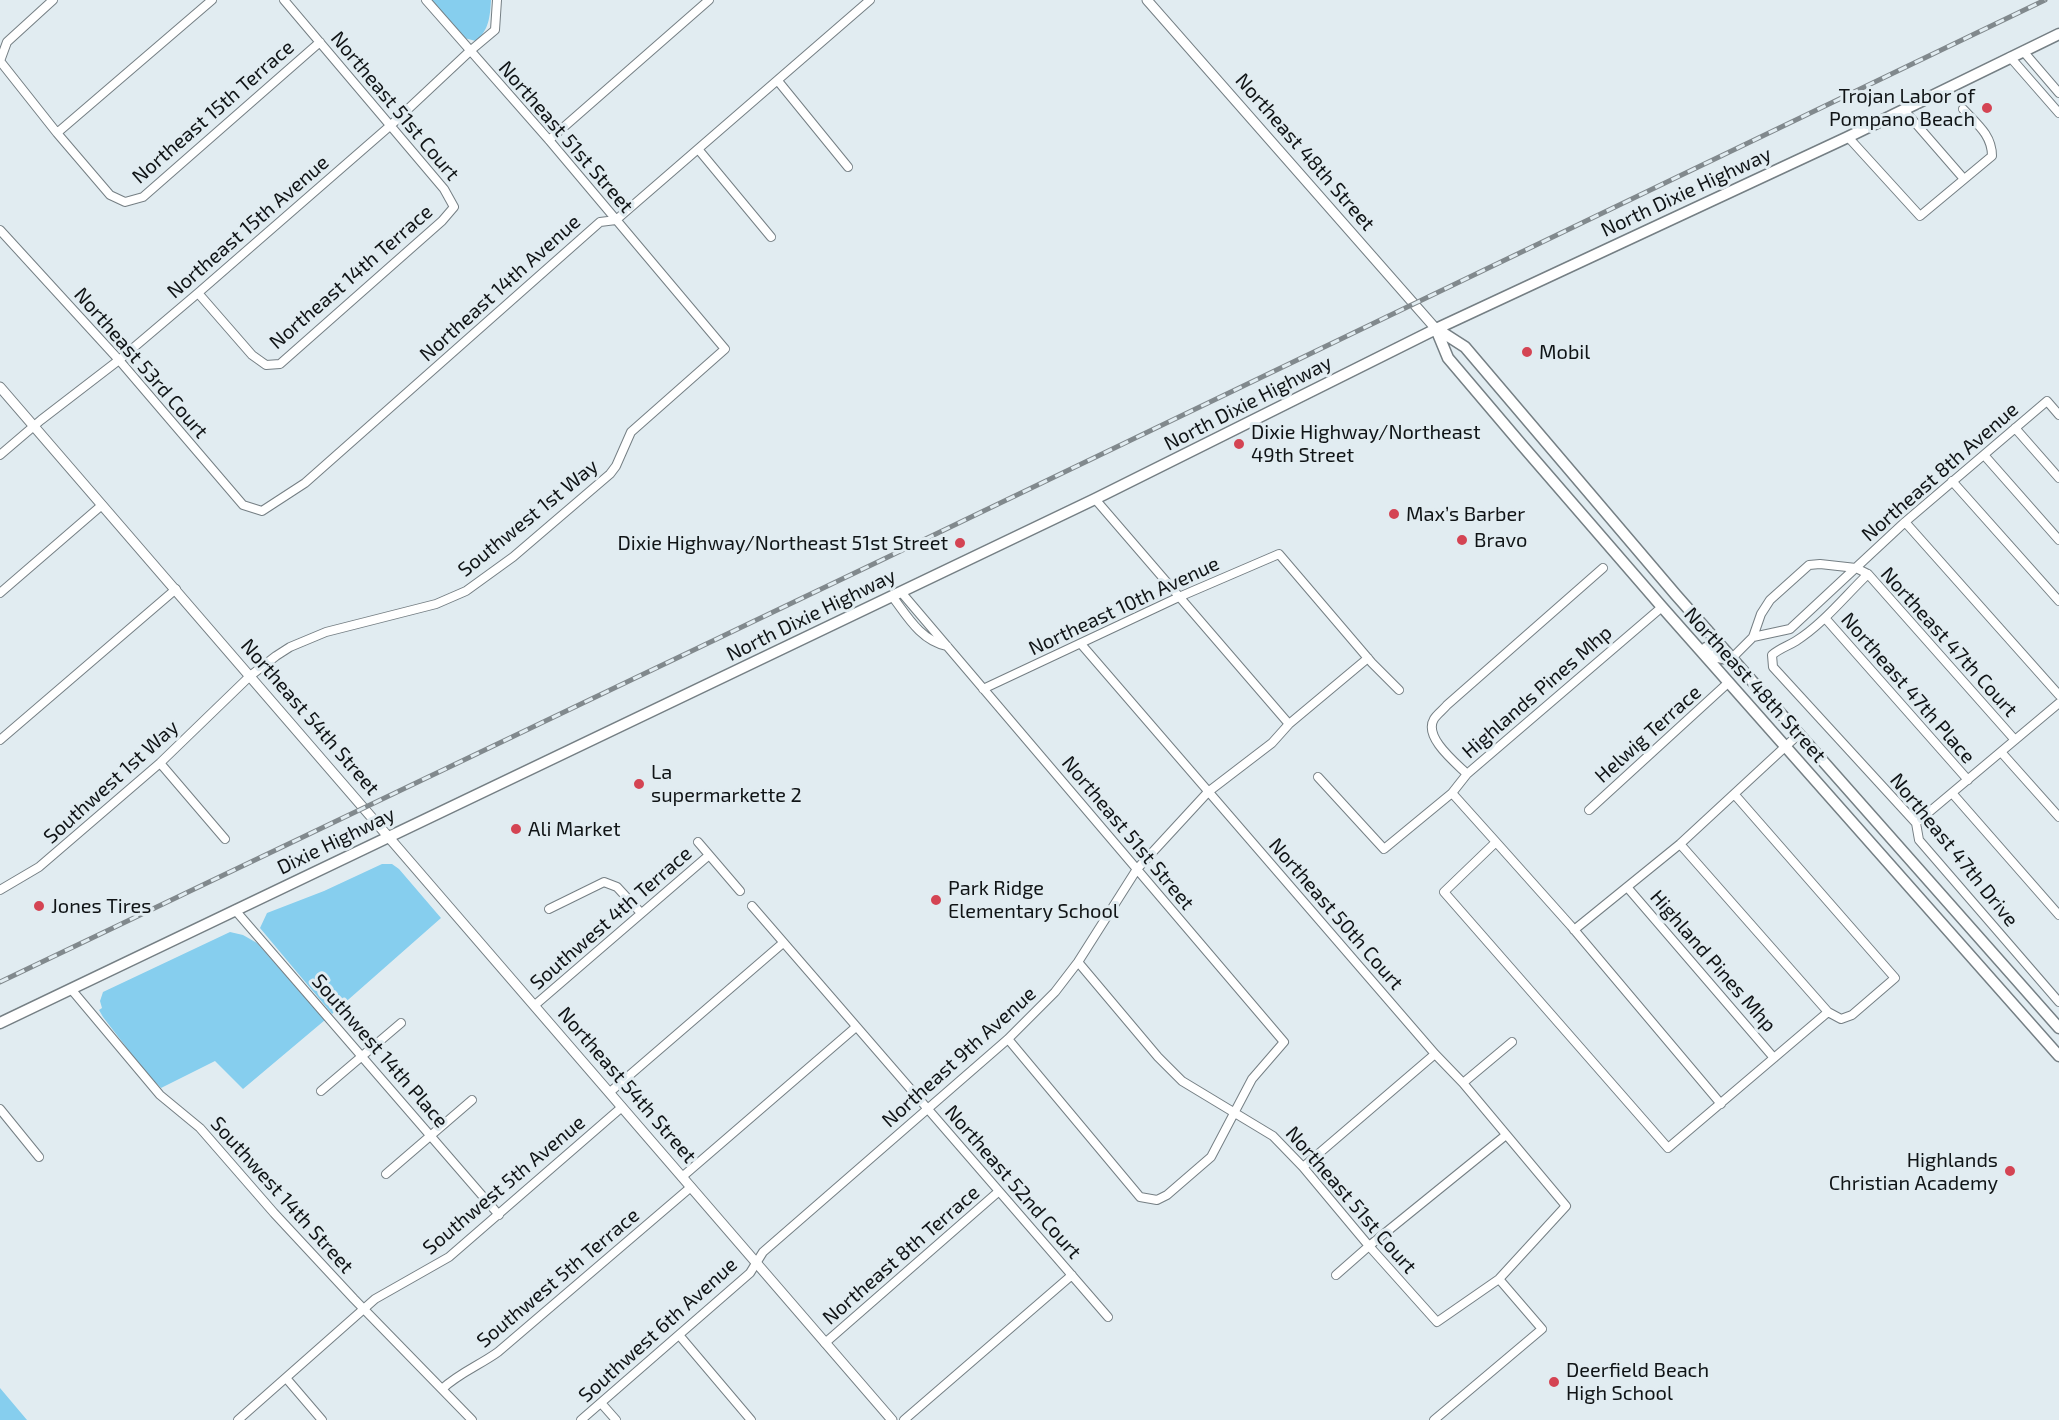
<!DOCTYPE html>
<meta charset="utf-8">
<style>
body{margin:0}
canvas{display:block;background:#e1ecf1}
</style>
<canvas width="2059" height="1420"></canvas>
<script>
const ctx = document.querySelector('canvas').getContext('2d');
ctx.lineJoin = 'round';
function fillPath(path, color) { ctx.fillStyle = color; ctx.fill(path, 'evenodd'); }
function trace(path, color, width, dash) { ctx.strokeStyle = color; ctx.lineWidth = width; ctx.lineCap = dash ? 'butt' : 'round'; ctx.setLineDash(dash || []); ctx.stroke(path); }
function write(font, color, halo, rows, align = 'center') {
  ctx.font = font + ' "Exo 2",sans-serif'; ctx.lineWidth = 6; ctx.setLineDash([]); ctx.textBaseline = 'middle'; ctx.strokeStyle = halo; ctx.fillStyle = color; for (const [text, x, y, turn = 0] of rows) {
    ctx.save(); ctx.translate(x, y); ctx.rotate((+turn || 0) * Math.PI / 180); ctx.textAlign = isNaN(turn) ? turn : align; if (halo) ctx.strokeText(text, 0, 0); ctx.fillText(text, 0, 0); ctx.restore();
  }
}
fillPath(new Path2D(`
 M430 0H491C490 17 489 30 476 41L464 38Z
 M382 864H392L399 869 441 918 332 1014 260 928 267 913 324 891Z
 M230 932 243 935 257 943 325 1020 243 1089 215 1061 161 1088 143 1069 103 1017 99 1010 102 1008 100 1001 103 992Z
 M0 1388 27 1420H0Z`), '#86ceee');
const minor = new Path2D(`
 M2023 51 2059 93
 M2010 57 2059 113
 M0 61 57 133 110 195 125 202 143 197 320 42
 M0 61 7 42 53 0
 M778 81 848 167
 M1904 110 1964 179
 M57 133 212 0
 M1848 137 1920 216 1992 156C1992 135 1977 124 1963 109
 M549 140 709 0
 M698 149 771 237
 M0 230 119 360 243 505 262 511 305 483 600 222 616 220 870 0
 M198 293 252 355 266 365 280 364 442 221 454 207 444 189 284 0
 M2015 428 2059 478
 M0 455 41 420 119 360 198 293 391 125 470 51 495 30 497 0
 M1984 455 2059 540
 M1952 481 2059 601
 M1095 499 1289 724
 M1905 522 2059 695
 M1868 574C1845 596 1823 624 1796 641 1788 646 1780 648 1772 655L1773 667 1916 823 1919 840 2059 1002
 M901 592 1284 1042 1252 1079 1211 1157 1167 1195 1157 1200 1140 1197 1008 1039
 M0 593 102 505
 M892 596C907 616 921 641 947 646
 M1825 618 1968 780
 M1753 637 1790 629 1905 522 2047 401 2059 415
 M1732 658 1753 637 1761 614 1770 600 1809 565 1820 564 1856 568 1868 574 2015 740
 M983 689 1179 597 1279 554 1372 663 1399 690
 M0 740 176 589
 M2001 752 2059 817
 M160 763 225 839
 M1467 774C1456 763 1423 737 1434 719 1437 714 1443 710 1447 705L1603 568
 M1318 777 1384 849 1452 793 1467 774 1662 607
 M1452 793 1496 842 1444 892 1668 1148 1828 1012 1841 1019 1852 1015 1895 978 1735 795
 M1952 793 2059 915
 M1589 810 1729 682
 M1916 823 2059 703
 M698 842 740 891
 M1496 842 1571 926 1721 1104
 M1680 844 1828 1012
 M1627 887 1774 1058
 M0 890 39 867 160 763 250 676 276 656 290 647 326 632 436 604 466 591 513 557 610 474 616 466 631 432 725 349 549 140 426 0
 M752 906 1108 1317
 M549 909 604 882 617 887 641 913
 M235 910 499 1215
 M1574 930 1680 844 1799 734
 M1078 962 1158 1057 1182 1081 1273 1136 1303 1167 1369 1246 1437 1322 1499 1279 1566 1206 1463 1083 1435 1054 1081 644
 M71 989 160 1095 200 1128 274 1213 354 1299 472 1420
 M535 1005 708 856
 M1463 1083 1512 1042
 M321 1091 401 1023
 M610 1092 783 943
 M0 1109 39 1157
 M1303 1167 1435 1054
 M386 1174 472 1100
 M682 1177 856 1027
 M1336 1275 1369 1246 1506 1135
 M679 1335 751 1420
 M825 1343 998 1192
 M286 1378 322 1420
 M442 1389C459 1373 480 1365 498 1352L691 1187
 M601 1403 616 1420
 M238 1420 375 1299 449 1257 622 1107
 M581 1420 750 1273 763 1252 1008 1039 1055 992 1078 962 1137 869 1208 792 1272 743 1289 724 1368 658
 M904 1420 1072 1275
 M1434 1420 1542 1329 1499 1279`);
const tertiary = new Path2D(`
 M1147 0 1436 329
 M0 387 892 1420`);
const secondary = new Path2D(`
 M1436 329 1448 358 1521 444 1662 607 2059 1056
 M1437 329 1465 347 1676 595 2059 1028
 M1706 648C1714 657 1719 659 1732 658
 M0 1023 1095 499 1436 329 1848 137 2059 34`);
trace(minor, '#757f84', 10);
trace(tertiary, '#757f84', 11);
trace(secondary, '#757f84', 13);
trace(minor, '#fff', 8);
trace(tertiary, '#fff', 9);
trace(secondary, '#fff', 10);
const rail = new Path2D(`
 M0 982 888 557 2045 0`);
trace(rail, '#81898d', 5);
trace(rail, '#e1ecf1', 3, [9]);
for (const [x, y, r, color] of [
 [1987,108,6,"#d44453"],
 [1527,352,6,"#d44453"],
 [1239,444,6,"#d44453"],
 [1394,514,6,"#d44453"],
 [1462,540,6,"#d44453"],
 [960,543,6,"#d44453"],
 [639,784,6,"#d44453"],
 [516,829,6,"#d44453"],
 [936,900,6,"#d44453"],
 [39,906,6,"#d44453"],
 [2010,1171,6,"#d44453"],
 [1554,1382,6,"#d44453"]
]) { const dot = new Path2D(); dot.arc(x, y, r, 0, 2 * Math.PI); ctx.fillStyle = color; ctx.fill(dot); trace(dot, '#e1ecf1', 2); }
write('20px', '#101416', '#e1ecf1', [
 ["Trojan Labor of",1975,96,"right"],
 ["Pompano Beach",1975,119,"right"],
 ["Mobil",1539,352],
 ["Dixie Highway/Northeast",1251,432],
 ["49th Street",1251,455],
 ["Max’s Barber",1406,514],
 ["Bravo",1474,540],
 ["Dixie Highway/Northeast 51st Street",948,543,"right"],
 ["La",651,772],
 ["supermarkette 2",651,795],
 ["Ali Market",528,829],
 ["Park Ridge",948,888],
 ["Elementary School",948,911],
 ["Jones Tires",51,906],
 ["Highlands",1998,1160,"right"],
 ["Christian Academy",1998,1183,"right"],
 ["Deerfield Beach",1566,1370],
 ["High School",1566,1393]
], 'left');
write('20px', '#101416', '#e1ecf1', [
 ["Northeast 51st Court",395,106,50],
 ["Northeast 15th Terrace",213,112,-41],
 ["Northeast 51st Street",566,137,49],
 ["Northeast 48th Street",1305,152,49],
 ["North Dixie Highway",1686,192,-25],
 ["Northeast 15th Avenue",248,227,-41],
 ["Northeast 14th Terrace",351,277,-41],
 ["Northeast 14th Avenue",500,288,-42],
 ["Northeast 53rd Court",141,363,49],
 ["North Dixie Highway",1248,403,-27],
 ["Northeast 8th Avenue",1940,472,-41],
 ["Southwest 1st Way",528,518,-39],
 ["Northeast 10th Avenue",1124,606,-25],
 ["North Dixie Highway",811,615,-26],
 ["Northeast 47th Court",1949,642,48],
 ["Northeast 48th Street",1755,685,48],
 ["Northeast 47th Place",1908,688,49],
 ["Highlands Pines Mhp",1537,692,-41],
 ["Northeast 54th Street",310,717,49],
 ["Helwig Terrace",1648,734,-42],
 ["Southwest 1st Way",111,782,-42],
 ["Northeast 51st Street",1128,833,50],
 ["Dixie Highway",336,841,-26],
 ["Northeast 47th Drive",1954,850,51],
 ["Northeast 50th Court",1336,914,49],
 ["Southwest 4th Terrace",611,918,-41],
 ["Highland Pines Mhp",1713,961,49],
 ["Southwest 14th Place",380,1051,49],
 ["Northeast 9th Avenue",959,1057,-42],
 ["Northeast 54th Street",627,1085,49],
 ["Northeast 52nd Court",1013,1182,49],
 ["Southwest 5th Avenue",504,1185,-40],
 ["Southwest 14th Street",282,1195,48],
 ["Northeast 51st Court",1351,1200,49],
 ["Northeast 8th Terrace",901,1255,-41],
 ["Southwest 5th Terrace",558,1278,-40],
 ["Southwest 6th Avenue",658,1330,-42]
]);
</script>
